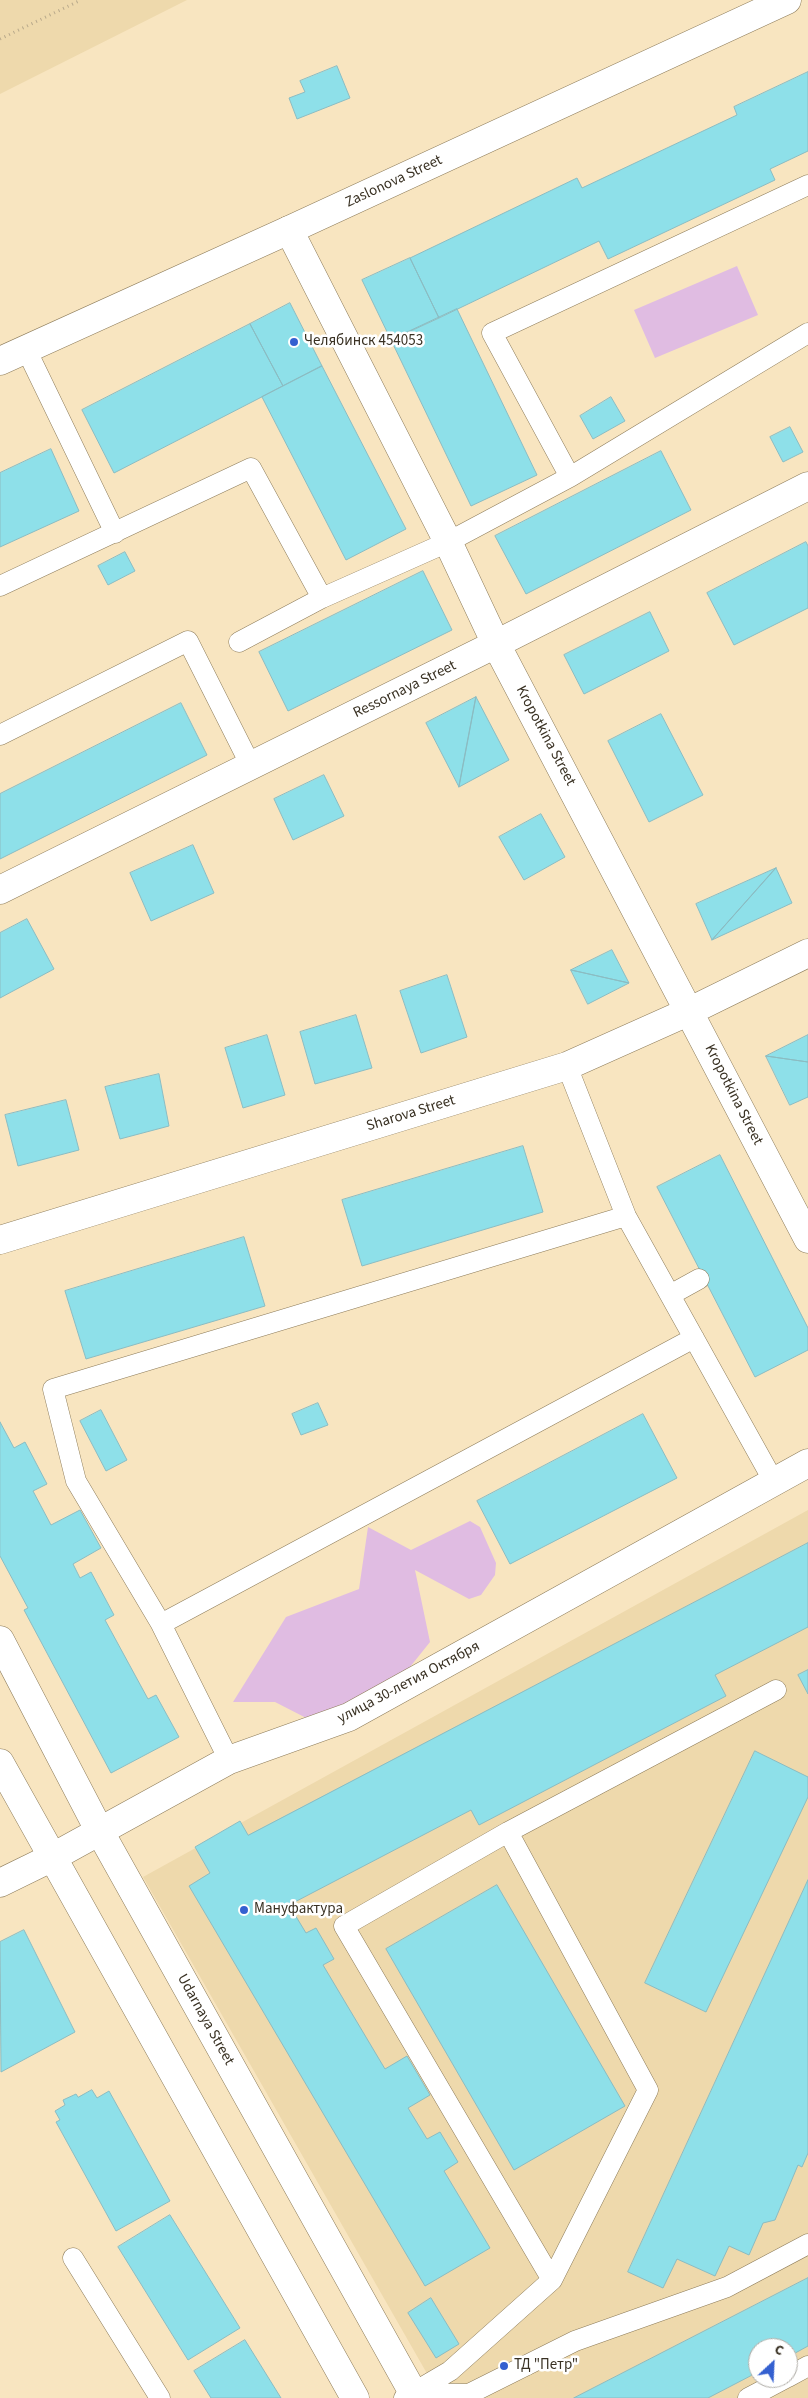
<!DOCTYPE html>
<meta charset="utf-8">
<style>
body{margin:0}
#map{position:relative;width:808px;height:2398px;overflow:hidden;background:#f8e5c0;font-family:"Source Sans 3",sans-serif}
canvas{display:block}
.north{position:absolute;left:748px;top:2338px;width:50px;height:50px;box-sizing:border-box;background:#fff;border:1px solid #b0ada7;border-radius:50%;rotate:25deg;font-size:14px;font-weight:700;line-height:20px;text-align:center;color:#393123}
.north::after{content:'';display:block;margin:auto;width:18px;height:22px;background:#3460d0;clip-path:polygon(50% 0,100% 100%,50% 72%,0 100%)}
</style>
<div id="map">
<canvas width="808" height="2398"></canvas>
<div class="north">С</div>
</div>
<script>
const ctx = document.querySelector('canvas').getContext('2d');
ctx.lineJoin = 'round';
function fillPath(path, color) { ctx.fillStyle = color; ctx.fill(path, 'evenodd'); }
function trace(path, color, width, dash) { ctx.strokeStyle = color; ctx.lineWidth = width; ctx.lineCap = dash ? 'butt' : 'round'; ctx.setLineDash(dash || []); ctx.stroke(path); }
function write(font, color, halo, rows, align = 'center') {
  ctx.font = font + ' "Source Sans 3",sans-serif'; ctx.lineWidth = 5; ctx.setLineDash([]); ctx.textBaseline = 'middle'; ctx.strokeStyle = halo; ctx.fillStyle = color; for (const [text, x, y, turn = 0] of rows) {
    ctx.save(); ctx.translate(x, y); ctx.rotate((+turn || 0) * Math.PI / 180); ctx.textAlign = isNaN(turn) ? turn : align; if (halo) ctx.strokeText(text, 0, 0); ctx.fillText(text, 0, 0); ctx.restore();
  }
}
fillPath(new Path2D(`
 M0 0H187L0 94Z
 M808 1510V2398H441L143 1877ZM758 2348H788V2378H758Z`), '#eed9ac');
fillPath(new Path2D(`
 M737 266 758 315 655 358 634 310Z
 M470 1521 480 1527 496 1563 495 1575 481 1595 469 1599 415 1570 430 1642 406 1672 316 1723 275 1702H233L286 1617 359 1589 368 1527 411 1550Z`), '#e0bce2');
const building = new Path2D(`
 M337 66 350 98 297 119 289 98 305 92 300 81Z
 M808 72V151L770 169 775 180 608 259 599 241 439 318 410 258 577 178 582 188 737 115 734 107Z
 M410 258 439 318 391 340 362 280Z
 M290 303 322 366 283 386 250 324Z
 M457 309 537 475 471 506 391 340Z
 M250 324 283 386 114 473 82 410Z
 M322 366 406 529 346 560 262 397Z
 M611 397 625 421 593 439 580 416Z
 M790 427 803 452 783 462 770 437Z
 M51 449 79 511 0 547V473Z
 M661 451 691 510 526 594 495 536Z
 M806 542 808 546V608L734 645 707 593Z
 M125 552 135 571 108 585 98 566Z
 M423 571 452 630 288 711 259 652Z
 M650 612 669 651 584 694 564 655Z
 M476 697 459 787 426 723Z
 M476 697 509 760 459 787Z
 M181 703 207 755 0 859V794Z
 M661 714 703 795 649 822 608 741Z
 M324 775 344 816 293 840 274 799Z
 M541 814 565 857 524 880 499 837Z
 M193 845 214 893 151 921 130 873Z
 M776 868 792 903 712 940Z
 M776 868 712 940 696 904Z
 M27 919 54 969 0 998V933Z
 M612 950 629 983 571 970Z
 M571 970 629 983 588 1004Z
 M447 975 467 1037 421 1053 400 991Z
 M356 1015 372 1068 315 1084 300 1032Z
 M267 1035 285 1095 243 1108 225 1048Z
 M808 1035V1062L766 1056Z
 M766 1056 808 1062V1097L790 1105Z
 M159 1074 169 1126 120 1139 105 1087Z
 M66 1100 79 1150 18 1166 5 1115Z
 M523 1146 543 1212 362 1266 342 1200Z
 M720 1155 808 1328V1350L755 1377 657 1187Z
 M244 1237 265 1306 86 1359 65 1291Z
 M318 1403 328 1425 301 1435 292 1414Z
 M101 1410 127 1460 106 1471 80 1421Z
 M643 1414 677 1478 510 1564 477 1501Z
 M0 1422 14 1448 25 1442 47 1484 33 1491 51 1525 80 1510 101 1548 73 1564 80 1578 91 1572 114 1615 105 1620 148 1699 156 1695 179 1737 111 1773 24 1610 28 1608 0 1556Z
 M808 1543V1627L715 1675 726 1696 479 1825 471 1810 289 1905 306 1933 316 1928 334 1959 323 1965 385 2069 407 2056 430 2095 408 2108 427 2139 440 2132 458 2162 444 2171 490 2248 425 2286 189 1886 210 1873 195 1847 240 1821 248 1835Z
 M808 1670V1694L798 1675Z
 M755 1751 808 1777V1797L706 2012 645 1983Z
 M808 1880V2153L802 2167 798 2165 775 2220 763 2223 749 2255 729 2246 715 2276 677 2259 663 2288 628 2272Z
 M497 1885 625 2106 514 2170 386 1949Z
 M24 1930 75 2032 1 2072 0 1942Z
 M92 2090 97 2098 109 2091 170 2201 116 2231 56 2122 60 2120 55 2111 65 2105 63 2100 76 2094 78 2097Z
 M170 2215 240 2328 188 2360 118 2247Z
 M808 2278V2346L788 2357V2348H758V2372L708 2398H574Z
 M431 2298 459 2344 436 2358 408 2313Z
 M245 2340 281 2398H211L194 2371Z`);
fillPath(building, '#8ee0e9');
trace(building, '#8bbcc2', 1);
const service = new Path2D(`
 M26 349 115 533
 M570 477 808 333
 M0 586 251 468 322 598 448 542 570 477 492 333 808 185
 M239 642 322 598
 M0 735 188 641 251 766
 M567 1066 626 1216 774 1482
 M670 1295 699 1279
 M161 1624 694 1338
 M229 1760 161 1624 76 1481 53 1389 626 1216
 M508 1832 344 1926 552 2280
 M73 2258 160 2398
 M788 2377 808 2366
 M414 2393 469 2394 575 2341 727 2287 808 2244
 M404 2398 450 2371 552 2280 648 2090 508 1832 776 1690
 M748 2398 786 2378`);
const minor = new Path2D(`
 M289 230 448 542 496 644 808 1239
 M0 890 496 644 808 486
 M0 1240 567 1066 690 1011 808 953
 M0 1640 99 1830 416 2398
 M0 1763 355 2398
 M0 1883 51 1858 229 1760 349 1717 808 1463`);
const tertiary = new Path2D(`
 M0 361 289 230 787 0`);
trace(service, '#8d7c5a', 21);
trace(minor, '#8d7c5a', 29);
trace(tertiary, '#8d7c5a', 29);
trace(new Path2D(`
 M0 39 81 0`), '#b8a98b', 3, [1, 4]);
trace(service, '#fff', 20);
trace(minor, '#fff', 28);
trace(tertiary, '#fff', 28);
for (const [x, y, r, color] of [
 [294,342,5,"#3460d0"],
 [244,1910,5,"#3460d0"],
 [504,2366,5,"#3460d0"]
]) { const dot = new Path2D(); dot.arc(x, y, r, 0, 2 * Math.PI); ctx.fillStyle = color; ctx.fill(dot); trace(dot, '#fff', 2); }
write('15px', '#393123', '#fff', [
 ["Zaslonova Street",394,182,-25],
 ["Ressornaya Street",405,690,-26],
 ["Kropotkina Street",545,736,62],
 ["Kropotkina Street",733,1095,63],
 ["Sharova Street",411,1114,-17],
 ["улица 30-летия Октября",409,1683,-28],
 ["Udarnaya Street",205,2020,61]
]);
write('15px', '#393123', '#fff', [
 ["Челябинск 454053",304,342],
 ["Мануфактура",254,1910],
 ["ТД \"Петр\"",514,2366]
], 'left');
</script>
